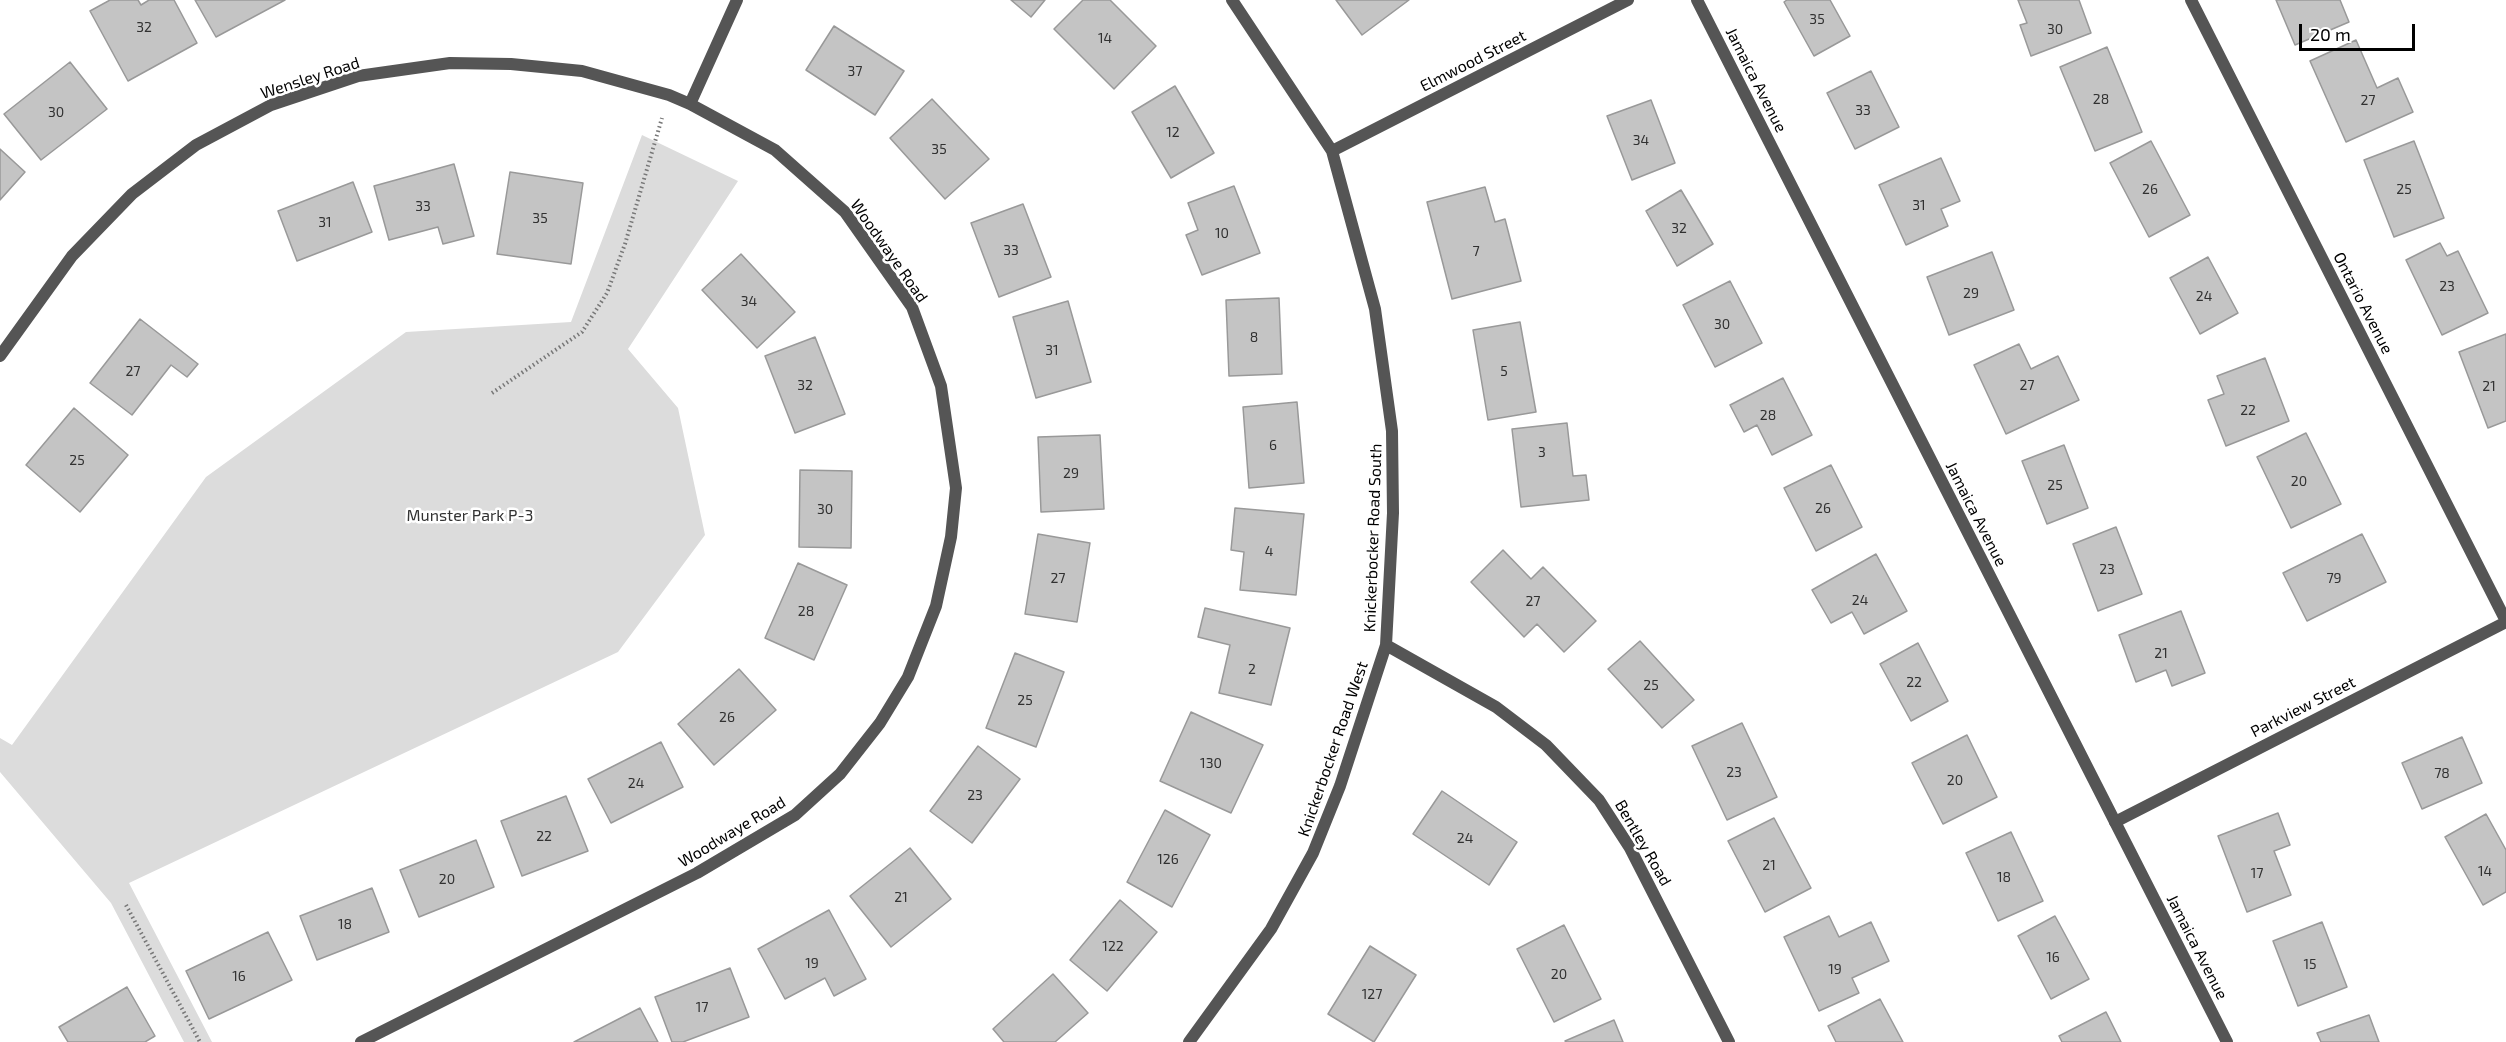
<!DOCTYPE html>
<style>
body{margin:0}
#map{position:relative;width:2506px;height:1042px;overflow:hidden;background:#fff;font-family:"Exo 2",sans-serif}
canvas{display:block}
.scale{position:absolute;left:2299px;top:24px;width:116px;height:27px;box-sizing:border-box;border:3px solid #000;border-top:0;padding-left:8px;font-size:18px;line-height:21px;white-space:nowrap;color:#000;-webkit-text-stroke:4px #fff;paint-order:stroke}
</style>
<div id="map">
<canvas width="2506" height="1042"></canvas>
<div class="scale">20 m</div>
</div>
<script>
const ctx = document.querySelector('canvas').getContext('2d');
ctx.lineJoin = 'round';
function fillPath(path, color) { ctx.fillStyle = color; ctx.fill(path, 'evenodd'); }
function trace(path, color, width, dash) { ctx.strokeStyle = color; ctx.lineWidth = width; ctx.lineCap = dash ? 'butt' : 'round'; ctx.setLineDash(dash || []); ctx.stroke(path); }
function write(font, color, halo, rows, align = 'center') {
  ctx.font = font + ' "Exo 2",sans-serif'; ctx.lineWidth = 5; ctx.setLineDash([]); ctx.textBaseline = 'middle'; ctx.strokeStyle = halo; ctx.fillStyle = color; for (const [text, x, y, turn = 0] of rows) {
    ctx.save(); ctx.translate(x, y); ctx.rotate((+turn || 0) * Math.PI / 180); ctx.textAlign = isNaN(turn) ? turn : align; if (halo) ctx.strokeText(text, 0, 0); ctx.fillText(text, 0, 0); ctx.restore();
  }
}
fillPath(new Path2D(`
 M642 135 738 181 628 349 678 408 705 535 618 652 129 883 212 1042H184L111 903 0 772V738L12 745 206 477 406 332 571 322Z`), '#dcdcdc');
const building = new Path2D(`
 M110 0H138L141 5 149 0H174L197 43 128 81 90 11Z
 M195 0H285L216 37Z
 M1011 0H1045L1031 17Z
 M1083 0H1110L1156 46 1114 89 1054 29Z
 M1336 0H1409L1362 35Z
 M1787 0H1830L1850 36 1814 56 1784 2Z
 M2018 0H2079L2091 33 2031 56 2020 25 2027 23Z
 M2276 0H2340L2349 22 2295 45Z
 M834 26 904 71 875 115 806 70Z
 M2356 40 2377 88 2398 78 2413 112 2346 142 2310 61Z
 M2107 47 2142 132 2095 151 2060 67Z
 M70 62 107 109 41 160 4 114Z
 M1871 71 1899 127 1855 149 1827 93Z
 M1175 86 1214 153 1171 178 1132 112Z
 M932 99 989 159 945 199 890 138Z
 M1651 100 1675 163 1632 180 1607 116Z
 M2151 141 2190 215 2149 237 2110 163Z
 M2414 141 2444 218 2394 237 2364 160Z
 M0 149 25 172 0 200Z
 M1941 158 1960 201 1941 209 1948 226 1906 245 1879 185Z
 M454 164 474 236 443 244 438 227 389 240 374 186Z
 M510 172 583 183 571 264 497 254Z
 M353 182 372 232 297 261 278 211Z
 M1234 186 1260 253 1202 275 1186 235 1198 230 1188 203Z
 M1485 187 1495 222 1505 219 1521 281 1452 299 1427 202Z
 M1681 190 1713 244 1677 266 1646 211Z
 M1023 204 1051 277 999 297 971 223Z
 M2440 243 2447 256 2458 251 2488 313 2442 335 2406 260Z
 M1992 252 2014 310 1949 335 1927 277Z
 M741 254 795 312 757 348 702 290Z
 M2208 257 2238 313 2200 334 2170 278Z
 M1730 281 1762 343 1715 367 1683 305Z
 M1279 298 1282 374 1229 376 1226 300Z
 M1068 301 1091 382 1036 398 1013 317Z
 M140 319 198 364 187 377 171 365 132 415 90 383Z
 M1520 322 1536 412 1488 420 1473 330Z
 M2506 334V421L2488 428 2459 352Z
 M815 337 845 414 795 433 765 356Z
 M2019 344 2031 369 2058 356 2079 400 2006 434 1974 365Z
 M2265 358 2289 421 2226 446 2208 400 2224 394 2217 376Z
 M1783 378 1812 435 1772 455 1757 425 1744 432 1730 405Z
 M1297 402 1304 483 1249 488 1243 407Z
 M74 408 128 455 80 512 26 465Z
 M1567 423 1573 476 1586 475 1589 500 1521 507 1512 429Z
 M2306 433 2341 504 2291 528 2257 457Z
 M1100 435 1104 509 1041 512 1038 437Z
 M2064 445 2088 508 2047 524 2022 461Z
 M1831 465 1862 527 1816 551 1784 488Z
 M800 470 852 471 851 548 799 547Z
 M1235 508 1304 514 1296 595 1240 590 1244 552 1231 550Z
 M2116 527 2142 594 2098 611 2073 544Z
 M1038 534 1090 543 1077 622 1025 614Z
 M2362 534 2386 582 2307 621 2283 573Z
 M1503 550 1531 579 1543 567 1596 621 1564 652 1537 624 1524 637 1471 582Z
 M1876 554 1907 611 1864 634 1852 612 1831 623 1812 590Z
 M798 563 847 585 814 660 765 638Z
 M1205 608 1290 628 1271 705 1219 693 1230 645 1198 637Z
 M2181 611 2205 673 2172 686 2166 670 2136 682 2119 635Z
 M1640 641 1694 700 1662 728 1608 669Z
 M1918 643 1948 701 1911 721 1880 664Z
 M1015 653 1064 672 1036 747 986 728Z
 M739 669 776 710 714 765 678 724Z
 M1191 712 1263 745 1231 813 1160 781Z
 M1742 723 1777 797 1727 820 1692 746Z
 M1967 735 1997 797 1943 824 1912 763Z
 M2462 737 2482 783 2422 809 2402 763Z
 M661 742 683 787 611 823 588 779Z
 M978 746 1020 779 972 843 930 811Z
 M1442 791 1517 842 1489 885 1413 834Z
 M566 796 588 851 522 876 501 821Z
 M1165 810 1210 835 1172 907 1127 882Z
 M2278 813 2290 845 2274 851 2291 895 2247 912 2218 836Z
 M2486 814 2506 850V892L2483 905 2445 837Z
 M1774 818 1811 888 1765 912 1728 841Z
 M2011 832 2043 901 1998 921 1966 853Z
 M476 840 494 887 419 917 400 870Z
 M910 848 951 899 891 947 850 896Z
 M372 888 389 932 317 960 300 916Z
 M1120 900 1157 932 1107 991 1070 960Z
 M829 910 866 979 834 996 825 978 785 999 758 949Z
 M1829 916 1839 937 1871 922 1889 961 1852 978 1859 993 1819 1011 1784 937Z
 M2055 916 2089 979 2051 999 2018 936Z
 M2322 922 2347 987 2298 1006 2273 941Z
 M1564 925 1601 999 1554 1022 1517 949Z
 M268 932 292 980 209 1019 186 971Z
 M1370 946 1416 975 1374 1042 1328 1014Z
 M730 968 749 1017 683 1042H672L655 997Z
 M1053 974 1088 1013 1055 1042H1004L993 1029Z
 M127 987 155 1036 145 1042H68L59 1027Z
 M1880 999 1903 1042H1836L1828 1026Z
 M640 1008 658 1042H574Z
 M2106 1012 2121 1042H2062L2059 1036Z
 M2369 1015 2379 1042H2321L2317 1033Z
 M1614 1020 1623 1042H1566L1565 1041Z`);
fillPath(building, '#c4c4c4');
trace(building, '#999', 1.5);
trace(new Path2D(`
 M492 393 582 332 607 293 625 244 662 118
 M126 905 200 1042`), '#777', 4, [1.5, 3]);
trace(new Path2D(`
 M2191 0 2506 621
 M690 104 737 0
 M1332 151 1628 0
 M0 356 72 256 132 194 196 145 271 105 358 76 450 63 511 64 582 71 669 95 690 104 775 150 845 212 912 307 941 386 956 488 951 537 936 606 908 677 880 723 840 774 795 815 697 873 361 1042
 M1386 645 1496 707 1546 745 1599 800 1630 848 1729 1042
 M2115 822 2506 622
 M1189 1042 1271 929 1313 853 1340 786 1386 645 1393 513 1392 431 1375 309 1332 151 1232 0`), '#555', 12);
trace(new Path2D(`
 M1697 0 2227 1042`), '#555', 12);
write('14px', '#313131', null, [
 ["35",1817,19],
 ["32",144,27],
 ["30",2055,29],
 ["14",1105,38],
 ["37",855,71],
 ["28",2101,99],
 ["27",2368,100],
 ["33",1863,110],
 ["30",56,112],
 ["12",1173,132],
 ["34",1641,140],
 ["35",939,149],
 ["26",2150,189],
 ["25",2404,189],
 ["31",1919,205],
 ["33",423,206],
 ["35",540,218],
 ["31",325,222],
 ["32",1679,228],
 ["10",1222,233],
 ["33",1011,250],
 ["7",1476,251],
 ["23",2447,286],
 ["29",1971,293],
 ["24",2204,296],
 ["34",749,301],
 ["30",1722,324],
 ["8",1254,337],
 ["31",1052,350],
 ["27",133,371],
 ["5",1504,371],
 ["32",805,385],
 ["27",2027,385],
 ["21",2489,386],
 ["22",2248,410],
 ["28",1768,415],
 ["6",1273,445],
 ["3",1542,452],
 ["25",77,460],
 ["29",1071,473],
 ["20",2299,481],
 ["25",2055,485],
 ["26",1823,508],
 ["30",825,509],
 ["4",1269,551],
 ["23",2107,569],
 ["27",1058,578],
 ["79",2334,578],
 ["24",1860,600],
 ["27",1533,601],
 ["28",806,611],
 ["21",2161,653],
 ["2",1252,669],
 ["22",1914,682],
 ["25",1651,685],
 ["25",1025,700],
 ["26",727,717],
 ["130",1211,763],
 ["23",1734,772],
 ["78",2442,773],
 ["20",1955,780],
 ["24",636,783],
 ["23",975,795],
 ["22",544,836],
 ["24",1465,838],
 ["126",1168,859],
 ["21",1769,865],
 ["14",2485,871],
 ["17",2257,873],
 ["18",2004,877],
 ["20",447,879],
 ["21",901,897],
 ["18",345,924],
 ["122",1113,946],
 ["16",2053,957],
 ["19",812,963],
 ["15",2310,964],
 ["19",1835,969],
 ["20",1559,974],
 ["16",239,976],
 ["127",1372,994],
 ["17",702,1007]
]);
write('16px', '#000', '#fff', [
 ["Elmwood Street",1473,61,-27],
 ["Wensley Road",310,78,-18],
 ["Jamaica Avenue",1756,80,63],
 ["Woodwaye Road",889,251,55],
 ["Ontario Avenue",2363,303,63],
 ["Jamaica Avenue",1976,514,63],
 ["Knickerbocker Road South",1373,538,-88],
 ["Parkview Street",2303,707,-27],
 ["Knickerbocker Road West",1333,749,-71],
 ["Woodwaye Road",732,832,-31],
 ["Bentley Road",1643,843,60],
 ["Jamaica Avenue",2197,947,63]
]);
write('16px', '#333', '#fff', [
 ["Munster Park P-3",470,516]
]);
</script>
